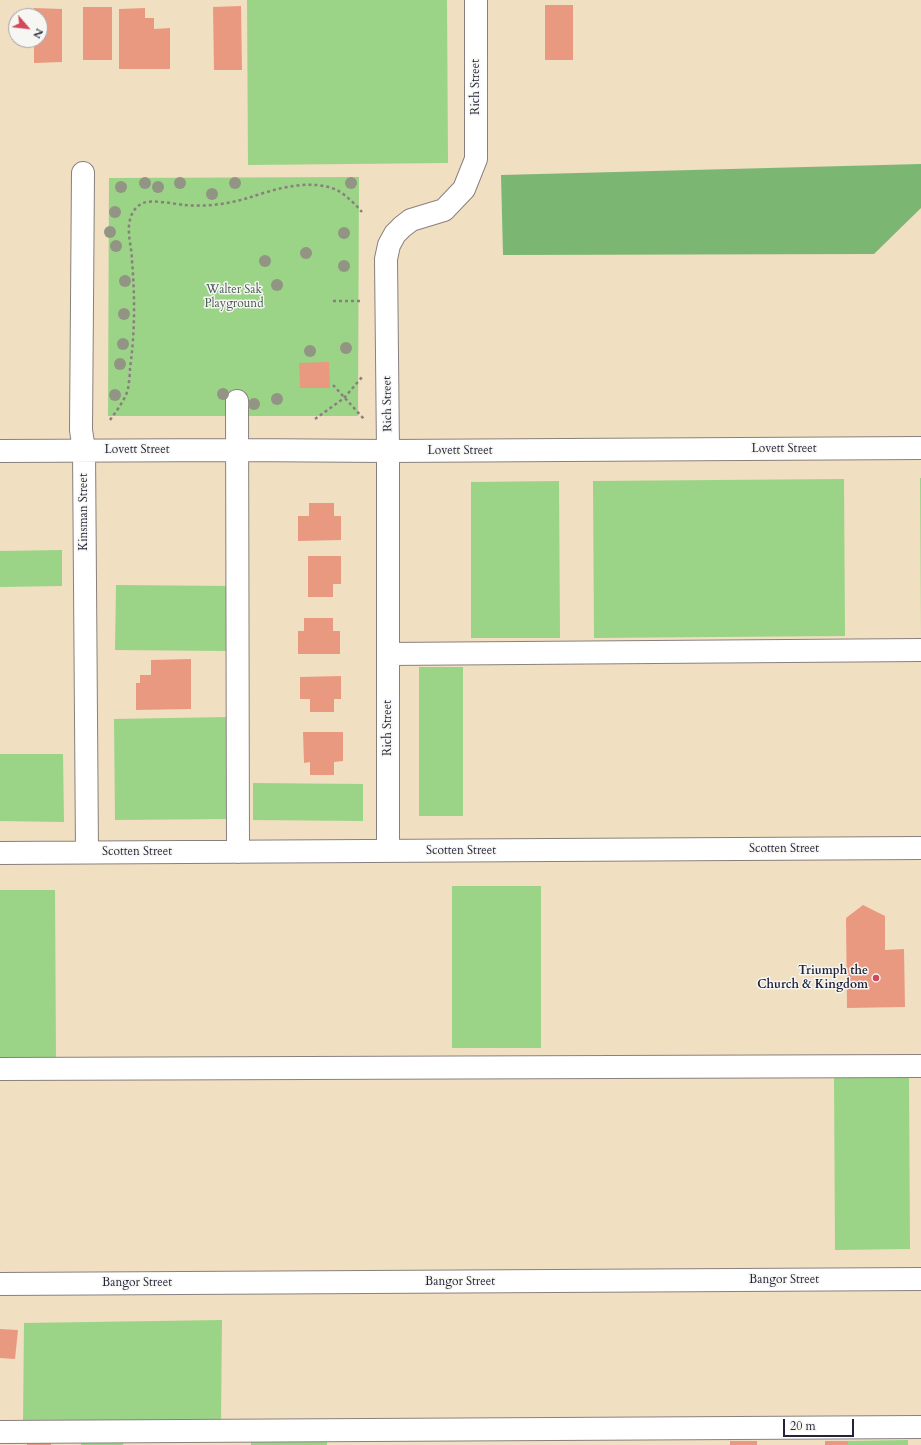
<!DOCTYPE html>
<style>
body{margin:0}
#map{position:relative;width:921px;height:1445px;overflow:hidden;background:#f0dfc1;font-family:Cardo,serif}
canvas{display:block}
.north{position:absolute;left:8px;top:8px;width:40px;height:40px;box-sizing:border-box;background:#f6f6f2;border:1px solid #a1a1a9;border-radius:50%;rotate:118deg;font-size:11px;font-weight:700;line-height:16px;text-align:center;color:#22223b}
.north::after{content:'';display:block;margin:auto;width:14px;height:18px;background:#d1495b;clip-path:polygon(50% 0,100% 100%,50% 72%,0 100%)}
.scale{position:absolute;left:783px;top:1419px;width:71px;height:18px;box-sizing:border-box;border:2px solid #22223b;border-top:0;padding-left:5px;font-size:12px;line-height:14px;white-space:nowrap;color:#22223b;-webkit-text-stroke:3px #f6f6f2;paint-order:stroke}
</style>
<div id="map">
<canvas width="921" height="1445"></canvas>
<div class="north">N</div>
<div class="scale">20 m</div>
</div>
<script>
const ctx = document.querySelector('canvas').getContext('2d');
ctx.lineJoin = 'round';
function fillPath(path, color) { ctx.fillStyle = color; ctx.fill(path, 'evenodd'); }
function trace(path, color, width, dash) { ctx.strokeStyle = color; ctx.lineWidth = width; ctx.lineCap = dash ? 'butt' : 'round'; ctx.setLineDash(dash || []); ctx.stroke(path); }
function write(font, color, halo, rows, align = 'center') {
  ctx.font = font + ' Cardo,serif'; ctx.lineWidth = 3; ctx.setLineDash([]); ctx.textBaseline = 'middle'; ctx.strokeStyle = halo; ctx.fillStyle = color; for (const [text, x, y, turn = 0] of rows) {
    ctx.save(); ctx.translate(x, y); ctx.rotate((+turn || 0) * Math.PI / 180); ctx.textAlign = isNaN(turn) ? turn : align; if (halo) ctx.strokeText(text, 0, 0); ctx.fillText(text, 0, 0); ctx.restore();
  }
}
fillPath(new Path2D(`
 M247 0H447L448 163 248 165Z
 M359 177 358 416H108L109 178Z
 M920 478H921V637Z
 M844 479 845 636 594 638 593 481Z
 M559 481 560 638H471V482Z
 M62 550V586L0 587V551Z
 M116 585 229 586 228 651 115 650Z
 M419 667H463V816H419Z
 M229 717 230 819 115 820 114 719Z
 M0 754H63L64 822 0 821Z
 M253 783 363 784V821L253 820Z
 M452 886H541V1048H452Z
 M0 890H55L56 1061H0Z
 M834 1078H909L910 1249 835 1250Z
 M222 1320 221 1422 23 1423 24 1323Z
 M908 1440V1445H848V1441Z
 M81 1441H124L123 1445H81Z
 M251 1442H327V1445H251Z`), '#9bd486');
fillPath(new Path2D(`
 M921 164V208L874 254 503 255 501 175Z`), '#7cb673');
fillPath(new Path2D(`
 M545 5H573V60H545Z
 M241 6 242 70H214L213 7Z
 M83 7H112V60H83Z
 M34 8 62 9V62L34 63V40H40V16H34Z
 M145 8V18H154V29L170 28V69H119V9Z
 M329 362 330 388H300L299 363Z
 M309 503H334V516H341V540L298 541V516H309Z
 M308 556H341V584H333V597H308Z
 M304 618H333V631H340V654H298V631H304Z
 M191 659V709L136 710V683H140V675H151V660Z
 M341 676V699H334V712H310V699H300V677Z
 M303 732H343V761L334 762V775H310V762L304 763Z
 M863 905 885 916V950L904 949 905 1007 847 1008 846 918Z
 M0 1329 18 1330 15 1359 0 1358Z
 M730 1441H757V1445H730Z
 M825 1441H848V1445H825Z
 M27 1442H51V1445H27Z`), '#ea9981');
const minor = new Path2D(`
 M83 173 81 430 84 450 87 852
 M237 401 238 852
 M0 451 238 450 388 451 921 448
 M388 654 921 650
 M388 851V451L386 259 389 245 395 234 402 227 411 220 444 210 464 189 476 159V0
 M0 853 921 848
 M0 1069 921 1066
 M0 1284 921 1279
 M0 1432 921 1427`);
trace(minor, '#89807e', 24);
trace(new Path2D(`
 M333 301H363
 M333 385 364 419
 M315 419 344 398 363 376
 M110 420C117 410 125 400 128 389 129 382 130 374 130 368 135 333 135 297 132 261 132 249 128 238 129 225 130 216 134 207 143 203 153 199 173 204 185 205 205 207 228 204 248 198 275 189 309 178 337 190 346 195 355 204 362 212`), '#89807e', 2.5, [3, 3]);
trace(minor, '#fff', 22);
ctx.fillStyle = '#929484';
for (const [x, y] of [
 [145,183],
 [180,183],
 [235,183],
 [351,183],
 [121,187],
 [158,187],
 [212,194],
 [115,212],
 [110,232],
 [344,233],
 [116,246],
 [306,253],
 [265,261],
 [344,266],
 [125,281],
 [277,285],
 [124,314],
 [123,344],
 [346,348],
 [310,351],
 [120,364],
 [223,394],
 [115,395],
 [277,399],
 [254,404]
]) { ctx.beginPath(); ctx.arc(x, y, 6, 0, 2 * Math.PI); ctx.fill(); }
for (const [x, y, r, color] of [
 [876,978,4,"#d1495b"]
]) { const dot = new Path2D(); dot.arc(x, y, r, 0, 2 * Math.PI); ctx.fillStyle = color; ctx.fill(dot); trace(dot, '#f6f6f2', 1.5); }
write('12px', '#22223b', '#f6f6f2', [
 ["Rich Street",476,87,-90],
 ["Rich Street",388,404,-91],
 ["Lovett Street",784,449],
 ["Lovett Street",137,450],
 ["Lovett Street",460,451],
 ["Kinsman Street",84,512,-90],
 ["Rich Street",388,728,-90],
 ["Scotten Street",784,849],
 ["Scotten Street",461,851],
 ["Scotten Street",137,852],
 ["Bangor Street",784,1280],
 ["Bangor Street",460,1282],
 ["Bangor Street",137,1283]
]);
write('12px', '#465752', '#f6f6f2', [
 ["Walter Sak",234,290],
 ["Playground",234,304]
]);
write('bold 12px', '#22223b', '#f6f6f2', [
 ["Triumph the",868,971],
 ["Church & Kingdom",868,985]
], 'right');
</script>
